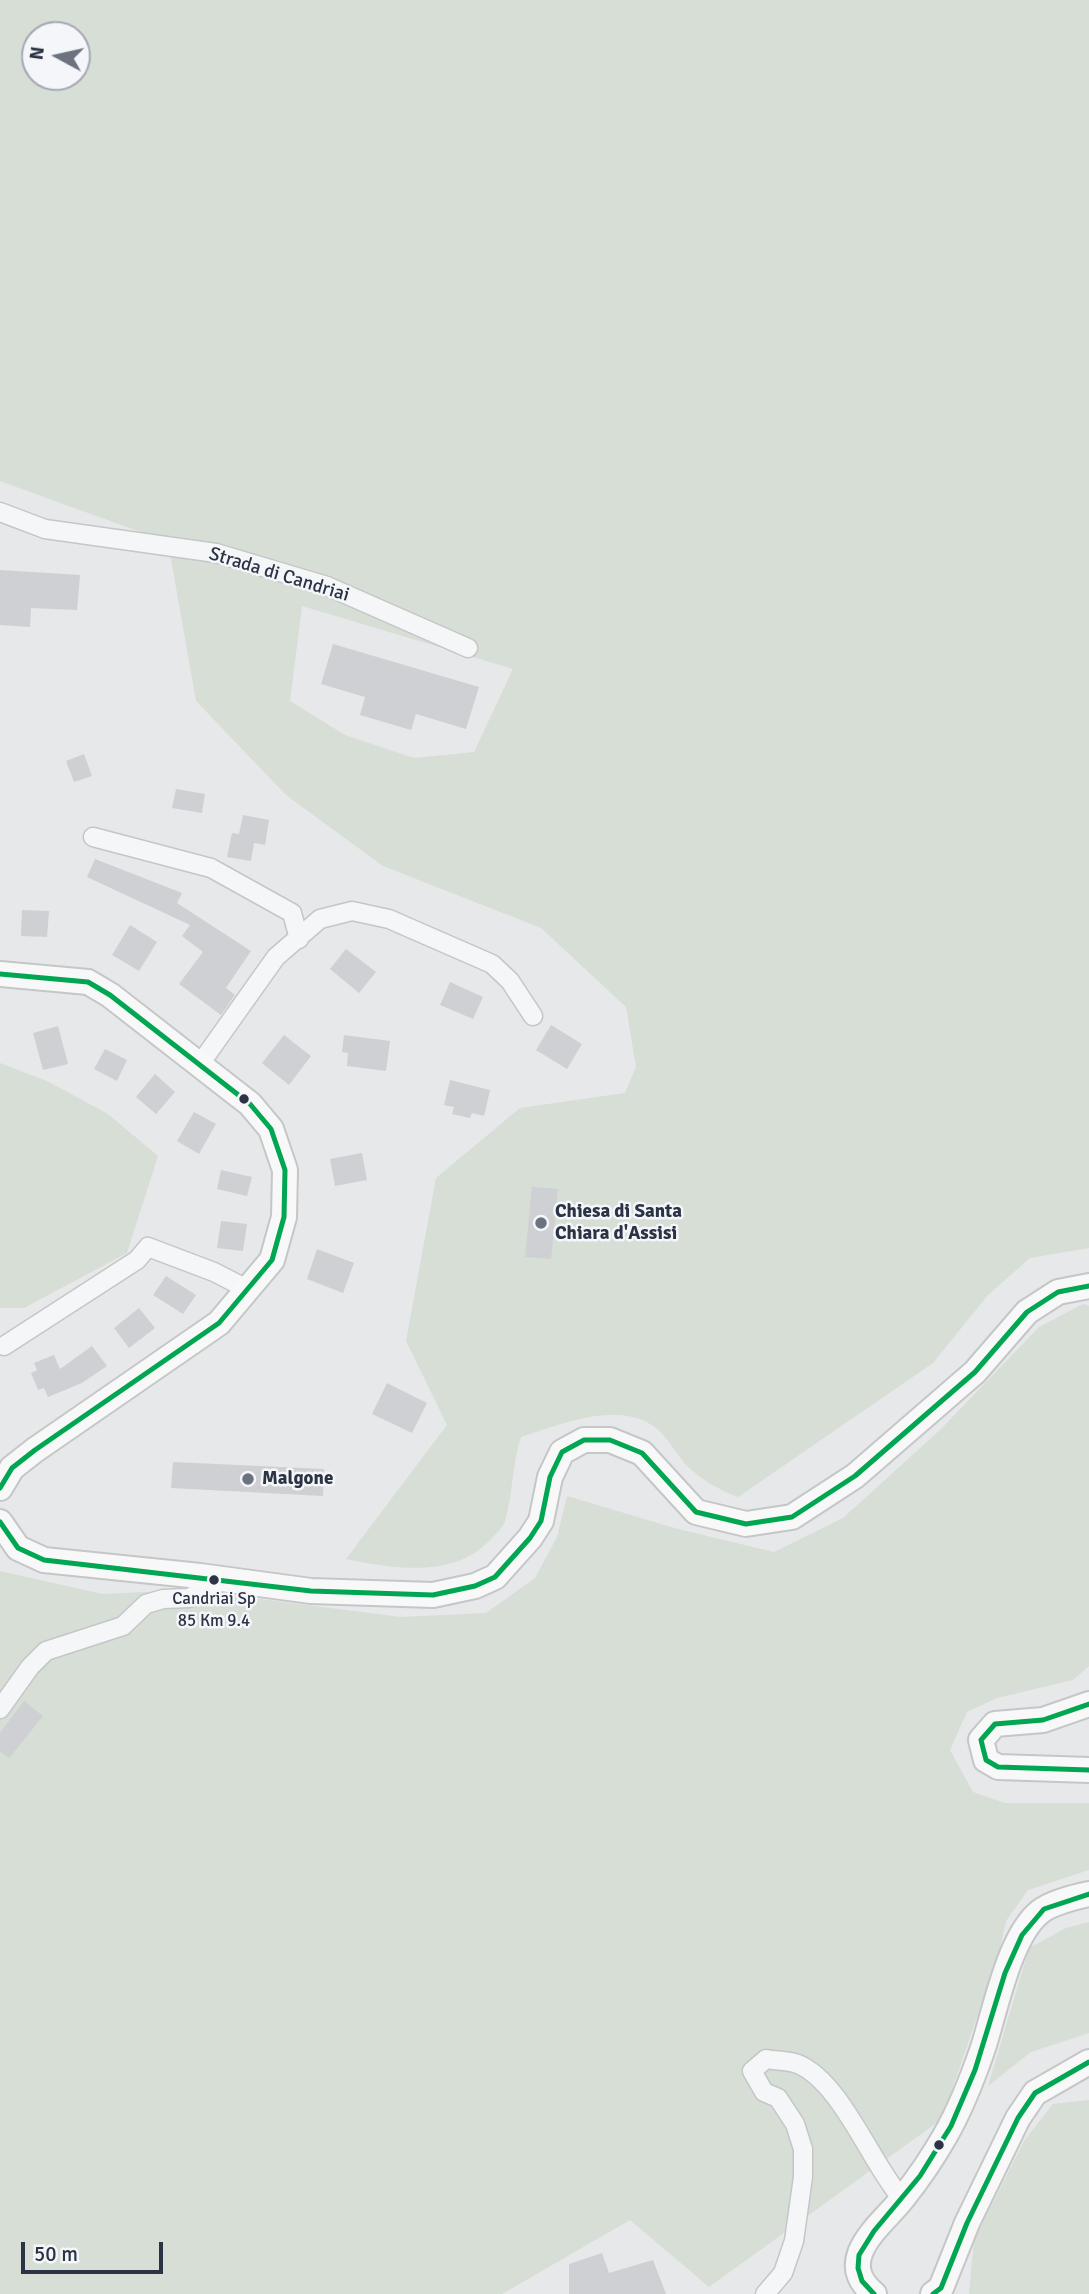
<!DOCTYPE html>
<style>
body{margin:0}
#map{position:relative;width:1089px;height:2294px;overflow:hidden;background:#e6e8ea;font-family:Signika,sans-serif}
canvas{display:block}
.north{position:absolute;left:21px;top:21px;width:70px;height:70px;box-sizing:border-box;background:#f4f6f9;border:2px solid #a4a8b1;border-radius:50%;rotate:278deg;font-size:19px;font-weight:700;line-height:28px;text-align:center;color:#2b3445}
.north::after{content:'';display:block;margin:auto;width:24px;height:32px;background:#6c737f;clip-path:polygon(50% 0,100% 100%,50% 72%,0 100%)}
.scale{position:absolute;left:21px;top:2242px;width:142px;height:32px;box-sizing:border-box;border:4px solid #2b3445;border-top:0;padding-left:9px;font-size:21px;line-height:24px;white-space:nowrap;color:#2b3445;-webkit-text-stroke:5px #f4f6f9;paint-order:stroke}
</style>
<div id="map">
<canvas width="1089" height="2294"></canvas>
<div class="north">N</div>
<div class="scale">50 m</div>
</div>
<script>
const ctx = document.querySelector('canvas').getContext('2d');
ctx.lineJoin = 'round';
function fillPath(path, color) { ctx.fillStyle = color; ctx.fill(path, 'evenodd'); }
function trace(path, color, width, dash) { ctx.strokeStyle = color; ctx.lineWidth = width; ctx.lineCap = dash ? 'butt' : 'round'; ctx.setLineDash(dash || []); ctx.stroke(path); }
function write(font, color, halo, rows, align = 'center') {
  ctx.font = font + ' Signika,sans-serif'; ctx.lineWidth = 5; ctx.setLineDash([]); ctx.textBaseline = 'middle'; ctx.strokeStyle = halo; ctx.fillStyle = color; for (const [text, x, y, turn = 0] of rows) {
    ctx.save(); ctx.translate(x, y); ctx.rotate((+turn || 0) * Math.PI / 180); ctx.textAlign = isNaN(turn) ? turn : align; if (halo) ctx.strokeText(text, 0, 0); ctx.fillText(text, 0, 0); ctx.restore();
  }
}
fillPath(new Path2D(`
 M0 0H1089V1248L1030 1258 988 1295 933 1363 738 1497C719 1490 702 1480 687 1466 677 1455 668 1438 656 1428 619 1399 560 1425 521 1437 512 1464 513 1494 505 1521 503 1527 497 1533 492 1538 456 1579 394 1569 346 1559L447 1425 406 1341 436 1178 520 1108 625 1093 636 1067 626 1007 541 928 383 866 286 795 196 701 168 542 0 481ZM35 35H77V77H35ZM302 606 513 669 474 752 414 758 345 735 290 701Z
 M0 1063 47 1081 108 1114 158 1156 127 1253 24 1308H0Z
 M1083 1304 1089 1306V1666L1073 1680 997 1698 967 1712 950 1750 973 1792 1005 1803H1089V1870L1028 1890 1006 1921 999 1953 942 2119 709 2287 630 2220 502 2294H0V1571L102 1594 189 1590 401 1617 486 1613 535 1578 557 1537 567 1496 678 1529 774 1552 843 1518 940 1430 1039 1327Z
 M1089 1922V2033L1031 2052 988 2086 1029 1948 1066 1928Z
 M1089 2100V2294H969L974 2240 1024 2141 1053 2104Z`), '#d6ded6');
fillPath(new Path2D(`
 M0 570 80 575 77 610 31 608 30 627 0 625Z
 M333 644 479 687 466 729 416 714 411 730 360 715 365 697 321 684Z
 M84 754 92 776 74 782 66 761Z
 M176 789 205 794 202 813 172 808Z
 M243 815 269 820 265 845 254 843 251 861 227 857 232 833 239 834Z
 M95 859 182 893 177 903 251 951 226 988 235 995 221 1015 179 984 203 952 182 936 190 925 87 877Z
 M22 910 49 911 47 937 21 936Z
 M130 925 157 942 139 971 112 955Z
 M346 949 376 972 359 993 330 969Z
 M450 982 483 997 473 1019 440 1005Z
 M551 1025 582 1044 567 1069 536 1050Z
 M58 1026 68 1064 43 1070 33 1033Z
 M284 1035 311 1056 289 1085 262 1063Z
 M344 1035 390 1041 386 1071 347 1066 348 1053 342 1052Z
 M105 1049 127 1060 117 1081 94 1069Z
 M155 1074 175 1092 156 1114 136 1097Z
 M450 1080 490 1090 484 1116 472 1113 470 1118 452 1114 454 1107 444 1105Z
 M194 1112 216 1124 199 1154 177 1141Z
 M362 1153 367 1180 335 1186 330 1159Z
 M221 1170 252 1177 247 1196 217 1189Z
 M532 1187 558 1189 551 1259 525 1257Z
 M221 1221 247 1224 243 1251 217 1248Z
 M317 1249 354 1263 343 1293 307 1279Z
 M166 1276 196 1295 183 1314 153 1295Z
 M139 1308 155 1328 129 1348 114 1328Z
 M92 1346 107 1366 82 1383 48 1397 44 1388 38 1390 31 1373 37 1370 34 1363 54 1355 60 1369Z
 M387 1383 427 1403 412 1433 372 1414Z
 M173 1462 324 1469 323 1496 171 1488Z
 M24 1701 43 1716 9 1758 0 1751V1733Z
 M602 2253 609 2273 653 2260 666 2294H569V2264Z`), '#ced0d3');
const street = new Path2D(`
 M0 512 45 529 216 553 327 586 468 648
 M93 837 211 868 292 913 299 939
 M200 1064 276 957 320 919 352 911 389 919 492 964 510 981 533 1016
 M4 1346 137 1260 148 1247 214 1272 249 1290
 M0 1709 30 1667 46 1651 123 1626 146 1604 163 1599 189 1598 222 1579
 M765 2294 783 2273 794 2241 803 2177V2149L795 2124 778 2098 764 2092 752 2071 766 2059C775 2061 789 2060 798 2064 841 2082 871 2163 902 2199`);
const secondary = new Path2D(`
 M0 974 88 982 110 995 250 1104 271 1129 285 1170 284 1217 272 1260 219 1323 35 1450 12 1468 0 1488
 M0 1522 18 1548 44 1560 200 1576 311 1591 433 1595 475 1586 495 1577 530 1538 541 1521 550 1477 562 1452 584 1440H610L642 1453 696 1512 746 1524 792 1517 855 1476 975 1372 1027 1312 1058 1292 1089 1286
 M1089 1704 1043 1720 995 1724 981 1740 986 1760 998 1767 1089 1770
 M874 2294C832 2259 883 2224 903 2198 918 2179 933 2157 945 2136 960 2110 973 2077 983 2048 995 2012 1010 1930 1044 1909 1056 1902 1075 1897 1089 1894
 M933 2294 941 2288 967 2223 1018 2118 1035 2093 1089 2062`);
trace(street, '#c4c6c8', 21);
trace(secondary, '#c4c6c8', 28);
trace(street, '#f5f6f7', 18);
trace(secondary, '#f8f8f8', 24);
trace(new Path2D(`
 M0 974 88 982 110 995 250 1104 271 1129 285 1170 284 1217 272 1260 219 1323 35 1450 12 1468 0 1488
 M0 1522 18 1548 44 1560 311 1591 433 1595 475 1586 495 1577 530 1538 541 1521 550 1477 562 1452 584 1440H610L642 1453 696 1512 746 1524 792 1517 855 1476 975 1372 1027 1312 1058 1292 1089 1286
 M1089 1704 1043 1720 995 1724 981 1740 986 1760 998 1767 1089 1770
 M874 2294 862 2281 858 2268 859 2255 874 2231 920 2176 951 2126 975 2070 1005 1973 1022 1935 1044 1909 1089 1894
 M933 2294 941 2288 967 2223 1018 2118 1035 2093 1089 2062`), '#00a651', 5);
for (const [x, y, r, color] of [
 [244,1099,6,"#2b3445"],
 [541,1223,7,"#6c737f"],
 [248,1479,7,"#6c737f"],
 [214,1580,6,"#2b3445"],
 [939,2145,6,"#2b3445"]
]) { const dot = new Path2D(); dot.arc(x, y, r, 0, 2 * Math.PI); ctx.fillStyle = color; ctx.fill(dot); trace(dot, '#f4f6f9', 2.5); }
write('17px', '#2b3445', '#f4f6f9', [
 ["Candriai Sp",214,1600],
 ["85 Km 9.4",214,1622]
]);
write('19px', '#2b3445', '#f4f6f9', [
 ["Strada di Candriai",279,575,17]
]);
write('bold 19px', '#2b3445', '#f4f6f9', [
 ["Chiesa di Santa",555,1212],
 ["Chiara d'Assisi",555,1234],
 ["Malgone",262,1479]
], 'left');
</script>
